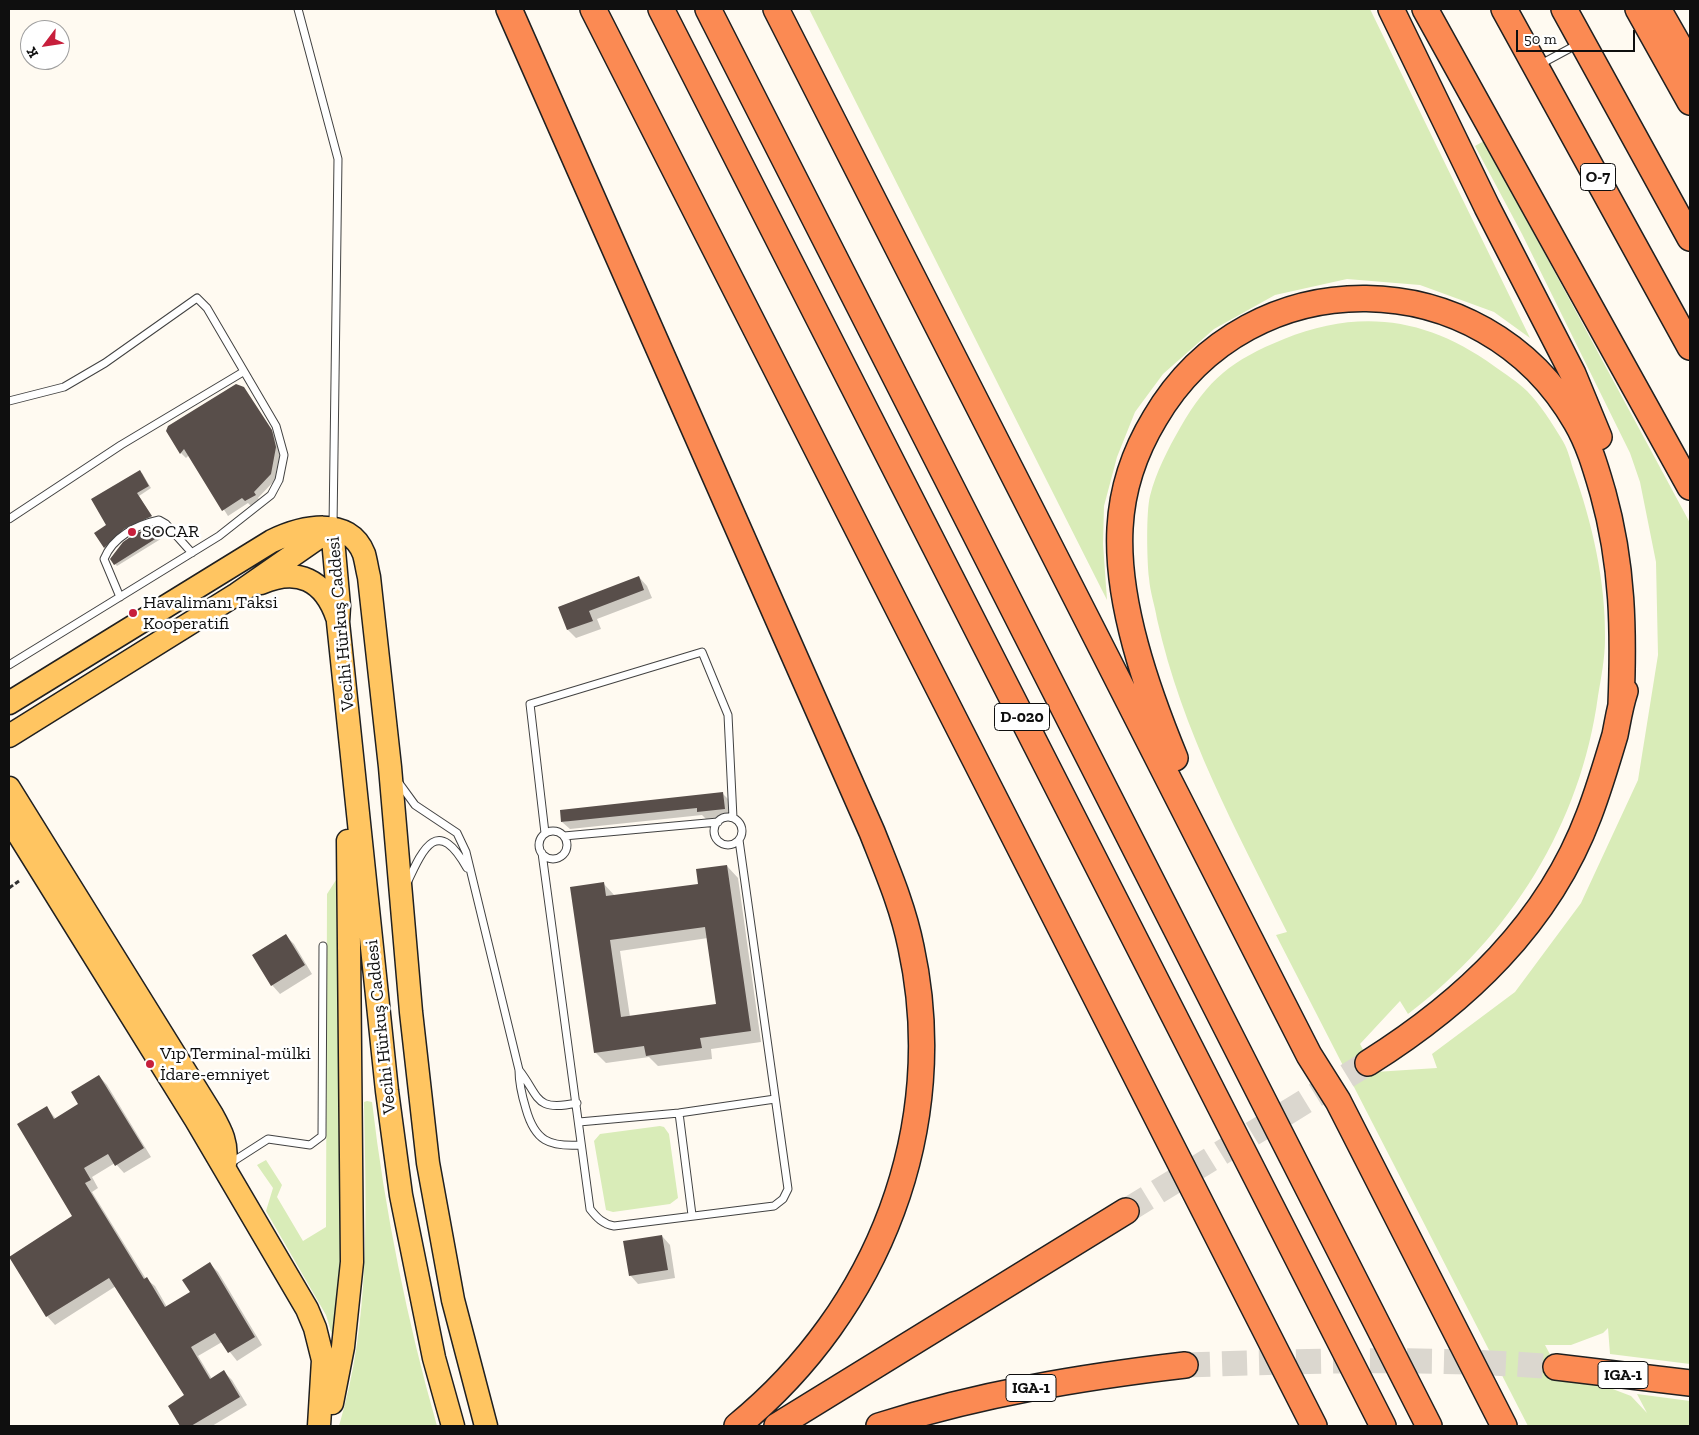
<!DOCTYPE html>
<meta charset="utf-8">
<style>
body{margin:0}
#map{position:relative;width:1699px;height:1435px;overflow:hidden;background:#fffaf1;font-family:"Zilla Slab",serif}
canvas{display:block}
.frame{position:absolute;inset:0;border:10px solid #0f0f0f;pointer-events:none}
.north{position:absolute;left:20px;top:20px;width:50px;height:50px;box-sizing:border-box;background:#fff;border:1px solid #9f9f9f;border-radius:50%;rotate:239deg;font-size:14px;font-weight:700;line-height:20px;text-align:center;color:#0f0f0f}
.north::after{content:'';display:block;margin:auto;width:18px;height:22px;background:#c71f3c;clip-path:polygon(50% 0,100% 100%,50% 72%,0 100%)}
.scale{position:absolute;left:1516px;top:30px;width:119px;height:22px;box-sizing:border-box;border:2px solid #0f0f0f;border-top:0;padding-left:6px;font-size:15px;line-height:18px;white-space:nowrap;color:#0f0f0f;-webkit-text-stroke:4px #fff;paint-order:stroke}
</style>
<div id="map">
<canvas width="1699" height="1435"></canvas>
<div class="frame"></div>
<div class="north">K</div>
<div class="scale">50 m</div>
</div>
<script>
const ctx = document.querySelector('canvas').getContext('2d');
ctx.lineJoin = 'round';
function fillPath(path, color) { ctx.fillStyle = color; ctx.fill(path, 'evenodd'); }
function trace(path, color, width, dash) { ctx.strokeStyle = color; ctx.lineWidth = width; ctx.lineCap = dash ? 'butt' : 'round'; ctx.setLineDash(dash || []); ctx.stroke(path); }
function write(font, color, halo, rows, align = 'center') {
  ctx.font = font + ' "Zilla Slab",serif'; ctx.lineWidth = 5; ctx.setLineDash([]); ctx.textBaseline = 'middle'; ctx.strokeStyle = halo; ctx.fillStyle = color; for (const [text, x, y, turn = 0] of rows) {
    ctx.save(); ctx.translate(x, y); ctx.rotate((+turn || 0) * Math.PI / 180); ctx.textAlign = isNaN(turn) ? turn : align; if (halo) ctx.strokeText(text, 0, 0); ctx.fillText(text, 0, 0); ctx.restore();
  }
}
fillPath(new Path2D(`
 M809 9H1370L1530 338 1494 312 1420 285 1347 279 1275 295 1214 329 1163 374 1135 412 1117 457 1104 506 1103 544 1107 600Z
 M1484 141 1690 523V1364L1610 1354 1608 1328 1603 1333 1571 1345H1545L1562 1377 1610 1388 1631 1396 1647 1413 1637 1394 1690 1401V1426H1528L1276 935 1287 932C1236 830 1182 731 1157 619 1155 606 1150 592 1149 578 1147 561 1146 512 1150 496 1156 472 1168 449 1180 428 1208 379 1232 360 1284 339 1360 308 1428 318 1494 366 1505 374 1518 382 1527 391 1540 404 1552 423 1561 438 1567 447 1570 458 1573 469 1592 522 1606 582 1605 639 1605 658 1601 678 1598 696 1581 824 1510 937 1408 1014L1400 1001 1360 1044 1375 1072 1437 1068 1432 1054 1515 992 1581 903 1638 780 1658 655 1656 562 1640 482 1630 453 1522 234 1475 146Z
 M336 880 341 1179V1264L333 1338 326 1315 266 1211 273 1188 257 1165 266 1160 282 1185 277 1197 303 1241 326 1227 327 894Z
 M367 1101 372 1102C385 1212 407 1320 437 1426H339C371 1320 366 1212 364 1102Z
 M660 1126 664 1127 669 1134 678 1198 670 1204 613 1212 606 1210 594 1141 600 1134Z`), '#d9ecb8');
fillPath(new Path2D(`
 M243 388 276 437 281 453 276 479 258 498 260 500 251 506 248 503 228 516 189 455 186 458 181 453 168 431Z
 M142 473 151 488 139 496 153 519 107 550 96 533 108 525Z
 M160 530 164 537 117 566 115 564Z
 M639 577 647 586 652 598 597 619 601 629 576 638 568 630 559 607Z
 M722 793 730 801 732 817 706 819 702 815 570 829 562 822Z
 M727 866 738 878 761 1042 711 1049 712 1059 658 1066 649 1057 606 1063 595 1052 603 883 615 896 700 885ZM708 938 717 1005 630 1017 620 951Z
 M286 936 294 944 312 974 280 994 272 985Z
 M99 1076 107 1085 151 1157 124 1173 115 1163 92 1177 98 1188 92 1192 146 1279 155 1286 167 1307 191 1292 210 1264 218 1272 262 1345 237 1361 222 1342 198 1356 212 1379 224 1372 232 1380 247 1405 212 1426H182L170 1406 186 1396 116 1286 55 1325 47 1316 74 1217 47 1108 56 1119 79 1105Z
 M662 1236 670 1245 675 1278 638 1284 630 1275Z`), '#0003');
fillPath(new Path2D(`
 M236 384 244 387 272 430 276 447 271 474 254 492 256 495 245 501 242 498 222 511 184 449 180 454 166 431 168 426Z
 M140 470 149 486 137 493 152 516 124 529 104 548 94 533 106 525 91 499Z
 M158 526 163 534 114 565 110 559 123 542 136 533Z
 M639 576 644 590 589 611 593 621 567 630 558 607Z
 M723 792 725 809 697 812V808L561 822 560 810Z
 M727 865 751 1031 700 1038 702 1048 646 1056 644 1046 594 1053 570 887 604 882 606 896 698 884 696 869ZM705 927 716 1004 621 1017 610 940Z
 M286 934 305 965 271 986 252 955Z
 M99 1075 144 1148 115 1166 108 1154 84 1168 91 1180 85 1183 144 1279 147 1277 165 1307 190 1292 182 1280 210 1262 255 1337 228 1353 215 1333 191 1347 210 1379 224 1370 240 1397 191 1426H180L168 1406 184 1395 109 1278 46 1317 9 1257 72 1216 17 1124 47 1106 54 1119 78 1104 71 1092Z
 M662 1235 668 1270 629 1276 623 1241Z`), '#584e4a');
trace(new Path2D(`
 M1126 1211 1368 1063
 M1185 1365C1310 1361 1432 1357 1556 1367`), '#dbd7cf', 25, [25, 12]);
const lane = new Path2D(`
 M298 9 338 159 333 526
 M1539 65 1578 44
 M9 401 64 387 105 363 197 298 207 308 276 426 284 455 279 480 271 495 219 536 9 665
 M9 519 121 445 243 372
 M120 597 104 559C113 537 136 525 159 520L166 524 192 553
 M399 783 415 805 457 833 466 852 519 1070C519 1084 522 1096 526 1109 535 1141 549 1147 581 1145
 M714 831a14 14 0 1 1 28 0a14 14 0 1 1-28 0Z
 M539 845a14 14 0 1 1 28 0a14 14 0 1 1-28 0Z
 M545 833 530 704 702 652 728 715 733 818
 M564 836 718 822
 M542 853 590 1209C597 1218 603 1224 614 1226L774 1206 783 1199 788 1189 739 840
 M407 883C424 846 438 817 467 868
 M519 1070C540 1097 534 1112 577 1103
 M679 1113 692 1215
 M579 1122 679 1113 775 1099
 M229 1164 268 1139 310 1145 322 1136 323 946`);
const primary = new Path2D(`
 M332 528 339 606 338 622 387 1091 401 1195 434 1358 453 1426
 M261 583C298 567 324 580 337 617
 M9 703 272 541C301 527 349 515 364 554 366 561 367 569 369 577L390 767 411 1012 428 1163 453 1300 486 1426
 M9 736 237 594 332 528
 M9 788 211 1113C221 1131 228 1143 225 1164
 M9 819 196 1120 307 1309 315 1328 323 1360 319 1426
 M332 1403 343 1347 352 1262 348 841`);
const highway = new Path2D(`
 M509 9 872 832C887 870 903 907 911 947 950 1127 879 1310 737 1426
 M593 9 1314 1426
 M661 9 1383 1426
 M708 9 1429 1426
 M776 9 1309 1055 1338 1101 1504 1426
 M1391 9 1487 207 1573 374 1599 437
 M1425 9 1690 487
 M1504 9 1690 347
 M1564 9 1690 238
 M1638 9 1690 102
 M1658 9 1690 65
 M1175 758C1147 690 1116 602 1120 528 1122 489 1135 451 1155 418 1250 256 1483 260 1576 422 1589 444 1596 469 1603 493 1623 565 1624 631 1621 705
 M1368 1063C1465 1002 1548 924 1589 815 1599 789 1607 762 1615 735 1618 720 1620 706 1625 691
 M1556 1367 1690 1383
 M777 1426 1126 1211
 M879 1426C979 1394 1082 1377 1185 1365`);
trace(lane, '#424242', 9);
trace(primary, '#202020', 25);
trace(highway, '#202020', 28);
trace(new Path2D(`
 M9 888 19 881`), '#313131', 3, [5, 2.5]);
trace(lane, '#fff', 7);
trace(primary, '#ffc561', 22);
trace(highway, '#fb8a53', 25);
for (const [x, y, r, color] of [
 [132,532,5,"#c71f3c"],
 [133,613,5,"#c71f3c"],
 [150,1064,5,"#c71f3c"]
]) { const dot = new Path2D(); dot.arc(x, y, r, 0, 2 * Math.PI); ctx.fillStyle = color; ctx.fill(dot); trace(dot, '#fff', 2); }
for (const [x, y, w] of [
 [1598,177,35],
 [1022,717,55],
 [1623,1375,50],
 [1031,1388,50]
]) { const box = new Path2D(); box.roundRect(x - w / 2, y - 13.5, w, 27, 4); ctx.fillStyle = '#fff'; ctx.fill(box); trace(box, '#0f0f0f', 1); }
write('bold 16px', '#0f0f0f', null, [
 ["O-7",1598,177],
 ["D-020",1022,717],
 ["IGA-1",1623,1375],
 ["IGA-1",1031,1388]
]);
write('18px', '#0f0f0f', '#fff', [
 ["SOCAR",142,532],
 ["Havalimanı Taksi",143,603],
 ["Kooperatifi",143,624],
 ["Vıp Terminal-mülki",160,1054],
 ["İdare-emniyet",160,1075]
], 'left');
write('18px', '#0f0f0f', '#fff', [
 ["Vecihi Hürkuş Caddesi",341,624,-95],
 ["Vecihi Hürkuş Caddesi",381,1027,-96]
]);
</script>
